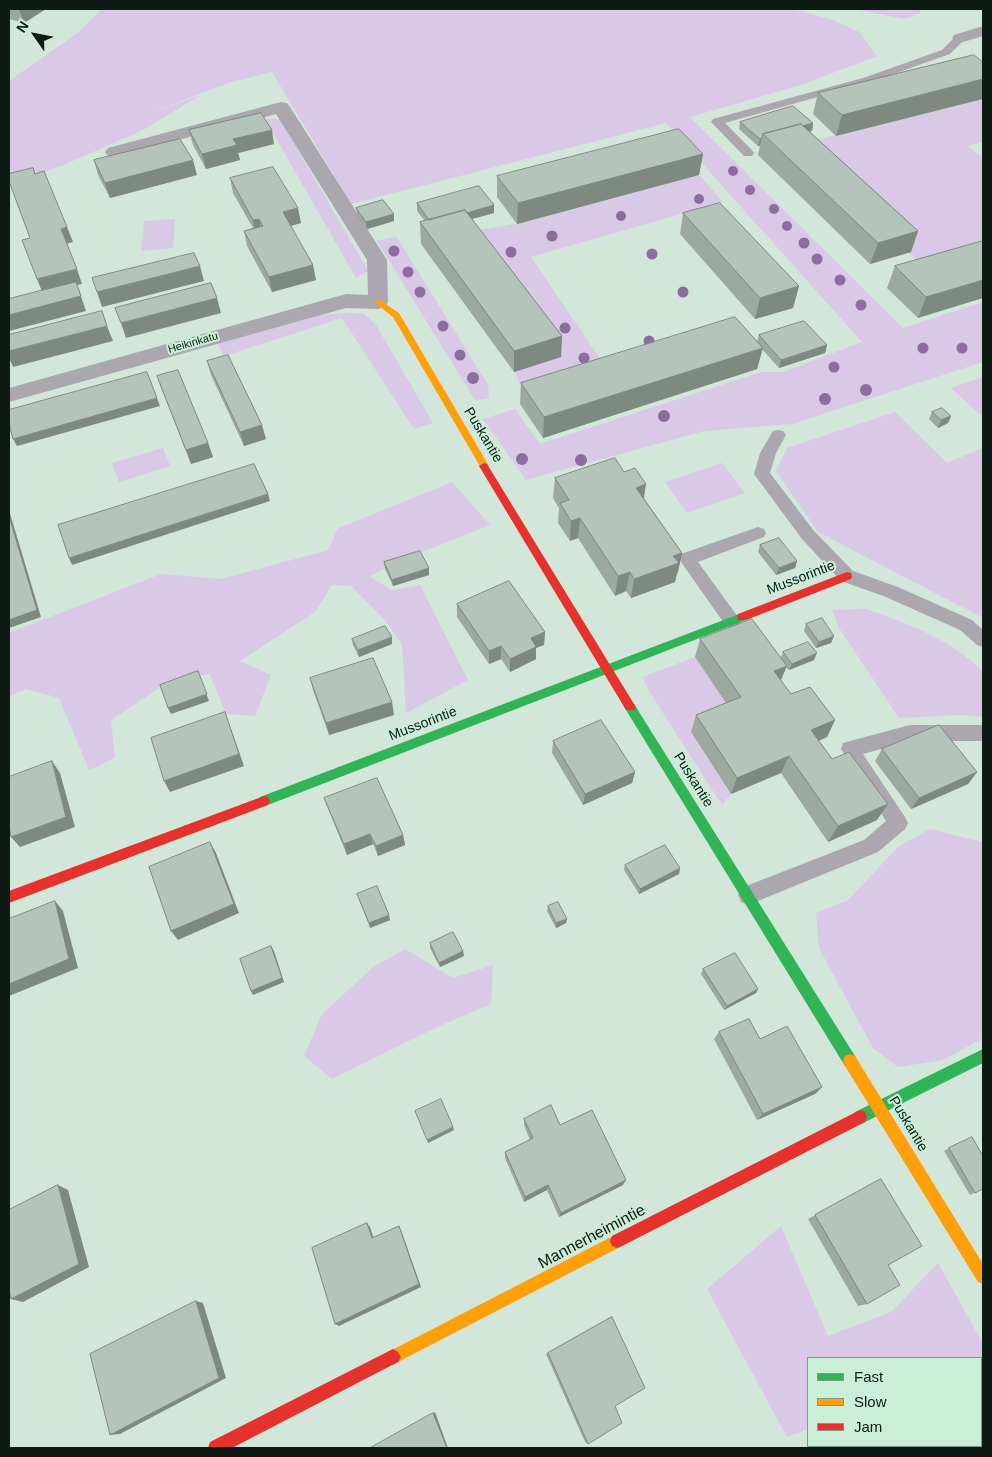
<!DOCTYPE html>
<style>
body{margin:0}
#map{position:relative;width:992px;height:1457px;overflow:hidden;background:#d2e6da;font-family:Helvetica,sans-serif}
canvas{display:block}
.frame{position:absolute;inset:0;border:10px solid #0e1b14;pointer-events:none}
.legend{position:absolute;left:807px;top:1357px;width:175px;height:90px;box-sizing:border-box;background:#caeed8;border:1px solid #7f9a8a;margin:0;padding:6px 9px;list-style:none;font-size:15px;color:#0e1b14}
.legend li{display:flex;align-items:center;gap:10px;height:25px}
.legend b{width:25px;border:1px solid #7f9a8a}
.north{position:absolute;left:10px;top:10px;width:50px;height:50px;-webkit-text-stroke:4px #caeed8;paint-order:stroke;rotate:303deg;font-size:14px;font-weight:700;line-height:20px;text-align:center;color:#0e1b14}
.north::after{content:'';display:block;margin:auto;width:18px;height:22px;background:#0e1b14;clip-path:polygon(50% 0,100% 100%,50% 72%,0 100%)}
</style>
<div id="map">
<canvas width="992" height="1457"></canvas>
<div class="frame"></div>
<ul class="legend">
<li><b style="height:6px;background:#30b455"></b>Fast</li>
<li><b style="height:6px;background:#ff9f0a"></b>Slow</li>
<li><b style="height:6px;background:#e5322d"></b>Jam</li>
</ul>
<div class="north">N</div>
</div>
<script>
const ctx = document.querySelector('canvas').getContext('2d');
ctx.lineJoin = 'round';
function fillPath(path, color) { ctx.fillStyle = color; ctx.fill(path, 'evenodd'); }
function trace(path, color, width, dash) { ctx.strokeStyle = color; ctx.lineWidth = width; ctx.lineCap = dash ? 'butt' : 'round'; ctx.setLineDash(dash || []); ctx.stroke(path); }
function write(font, color, halo, rows, align = 'center') {
  ctx.font = font + ' Helvetica,sans-serif'; ctx.lineWidth = 4; ctx.setLineDash([]); ctx.textBaseline = 'middle'; ctx.strokeStyle = halo; ctx.fillStyle = color; for (const [text, x, y, turn = 0] of rows) {
    ctx.save(); ctx.translate(x, y); ctx.rotate((+turn || 0) * Math.PI / 180); ctx.textAlign = isNaN(turn) ? turn : align; if (halo) ctx.strokeText(text, 0, 0); ctx.fillText(text, 0, 0); ctx.restore();
  }
}
fillPath(new Path2D(`
 M102 9H791L831 19 859 32 877 56 801 85 690 117 903 328 983 302V362L792 424 704 431 526 480 483 419 515 409 540 444 761 372H783L862 342 666 123 351 204 272 72 231 82 145 115 201 95 143 130 61 166 9 185V81L79 32Z
 M854 9H920V13L904 19Z
 M983 99V141L968 146 983 158V244L920 263 796 145Z
 M265 119H280L368 271 356 278Z
 M699 175 723 202 531 257 601 360 520 385 465 232 517 224Z
 M175 219 173 248 141 251 144 221Z
 M396 236 488 385 489 398 475 400 377 241Z
 M348 313 364 314 376 325 433 423 414 429 342 318 224 356 217 343 325 314Z
 M983 377V417L951 388Z
 M895 412 947 463 983 448V618L818 532 776 471 787 448Z
 M163 448 170 466 119 482 112 463Z
 M722 463 745 493 687 513 665 482Z
 M452 482 490 525 417 554 369 576 392 590 420 585 468 680 406 713 402 644 384 619 351 586 332 585 315 612 240 661 271 675 255 716 226 714 210 674 171 680 111 720 115 758 89 770 59 698 26 689 9 696V633L161 574 221 579 329 550 337 529Z
 M866 609C906 623 953 640 983 672V717L961 715 899 718 839 628 832 610Z
 M695 657 734 715 691 732 731 794 722 805 649 691 643 677Z
 M930 829 983 842V1038L943 1060 898 1067 873 1048 819 948 816 913 847 901 898 847Z
 M405 949 453 978 493 965 491 1004 437 1027 332 1079 304 1056 322 1014 372 968Z
 M781 1226 828 1336 891 1312 938 1263 983 1344V1448H946V1446H981V1358H808V1429L787 1437 707 1289Z`), '#d9c8e6');
fillPath(new Path2D(`
 M960 35 966 38 950 54 871 82 725 123 752 150 754 153 752 156H744L711 122 713 119 863 78 942 50 956 36Z
 M778 430 783 431 786 435 776 453 770 473 814 531 853 571 898 587 972 620 983 630V647L977 645 960 630 886 597 841 581 802 539 754 474 760 453 773 431Z
 M758 527 764 529 766 533 764 537 698 562 741 621 738 626 732 628 726 626 679 559 681 554Z
 M910 725H983V741H910L863 754 905 817 908 823 905 829 878 852 748 905 741 902 738 895 741 888 864 840 886 821 841 749 843 743 850 741Z`), '#aba7af');
fillPath(new Path2D(`
 M983 26V36L960 43 954 41 952 38 954 35Z
 M281 102 287 103 290 107 387 260 388 302 385 307 378 309 346 308 9 402V388L346 294 368 295 367 260 276 114 114 157 108 156 105 152 108 148Z`), '#aba7af');
fillPath(new Path2D(`
 M742 613 746 614 747 617 746 620 268 805 264 806 260 805 258 801 260 797Z
 M630 702 634 704 855 1056 857 1061 855 1066 850 1068 845 1066 626 710 624 707 626 704Z
 M983 1049V1063L865 1122 860 1124 855 1122 853 1117 855 1112Z`), '#30b455');
fillPath(new Path2D(`
 M378 299 399 313 489 466 487 468H481L393 317 374 302Z
 M850 1054 855 1056 983 1264V1284L978 1282 845 1066 843 1061 845 1056Z
 M617 1234 622 1236 624 1241 622 1246 398 1362 393 1365 388 1362 385 1357 388 1352Z`), '#ff9f0a');
fillPath(new Path2D(`
 M484 463 487 464 634 704 636 707 634 710H626L479 466Z
 M847 572 851 573 852 576 851 579 746 620H738L737 617 738 614Z
 M264 796 268 797 270 801 268 805 9 903V891Z
 M860 1110 865 1112 867 1117 865 1122 622 1246 617 1248 612 1246 610 1241 612 1236Z
 M393 1349 398 1352 401 1357 398 1362 232 1448H208L210 1442Z`), '#e5322d');
ctx.fillStyle = '#8d6d9c';
for (const [x, y, r] of [
 [733,171,5],
 [750,190,5],
 [699,199,5],
 [774,209,5],
 [621,216,5],
 [787,226,5],
 [552,236,5.5],
 [804,243,5.5],
 [394,251,5.5],
 [511,252,5.5],
 [652,254,5.5],
 [817,259,5.5],
 [408,272,5.5],
 [840,280,5.5],
 [420,292,5.5],
 [683,292,5.5],
 [861,305,5.5],
 [443,326,5.5],
 [565,328,5.5],
 [649,341,5.5],
 [923,348,5.5],
 [962,348,5.5],
 [460,355,5.5],
 [584,358,5.5],
 [834,367,5.5],
 [473,378,6],
 [866,390,6],
 [825,399,6],
 [664,416,6],
 [522,459,6],
 [581,460,6]
]) { ctx.beginPath(); ctx.arc(x, y, r, 0, 2 * Math.PI); ctx.fill(); }
fillPath(new Path2D(`
 M9 9H46L24 23 9 19Z
 M974 55 836 136 813 114 818 93Z
 M740 122 813 123 812 131H809L918 231 911 252 870 264 758 155 760 146H758L739 129Z
 M189 130 274 144 238 153 240 160 206 169 193 145Z
 M703 154 699 175 517 224 497 197V176Z
 M94 160 197 175 110 198 98 175Z
 M230 178 301 223 291 226 316 280 272 292 247 246 244 231 253 228 233 193Z
 M417 203 494 205V213L471 219 562 336 561 357 514 372 421 244 420 222 425 221 417 211Z
 M356 208 394 214V221L367 229 357 216Z
 M683 213 799 286 793 308 755 319 680 234Z
 M983 241 918 318 887 288 895 266Z
 M759 335 827 345 825 353 779 368 762 349 757 369 543 438 520 404 521 383 757 341Z
 M207 361 266 439 244 446 211 375Z
 M157 376 208 443 213 457 191 464 162 390Z
 M932 412 951 416 948 423 938 428 929 419Z
 M555 478 644 498 682 553 678 572 677 573 675 582 631 598 626 591 615 596 578 538 570 541 558 523 559 508 553 498Z
 M760 545 797 561 795 568 776 575 758 552Z
 M384 562 429 575 393 586 385 569Z
 M457 604 545 632 544 645 536 648V659L510 672 501 659 489 664 457 617Z
 M806 624 834 636 831 643 816 648 804 631Z
 M352 639 392 644 359 657 353 645Z
 M700 639 781 658 783 652 814 660 789 670 786 667 781 680 791 694 835 720 827 737 819 741 877 820 828 842 781 773 731 794 691 732 696 715 726 703 695 657Z
 M310 678 394 715 329 735 313 690Z
 M553 741 635 772 632 783 583 805 552 753Z
 M882 749 977 772 968 784 911 809 875 761Z
 M324 798 403 835 405 845 378 856 373 844 347 855 328 809Z
 M625 865 680 868 679 874 639 894 624 870Z
 M357 894 390 920 370 928Z
 M548 906 567 919 566 923 556 928 547 911Z
 M430 943 463 951 464 956 440 967 430 948Z
 M703 969 756 993 724 1010 701 974Z
 M719 1032 760 1039 822 1087 815 1094 757 1120 714 1039Z
 M524 1119 560 1125 623 1185 559 1217 547 1190 524 1202 505 1158V1152L530 1140 524 1125Z
 M949 1148 983 1189 970 1195 944 1151Z
 M881 1179 888 1265 867 1304 858 1306 808 1219Z
 M612 1317 588 1444 585 1442 546 1354Z
 M911 1446H929L931 1448H905Z`), '#9ba9a0');
fillPath(new Path2D(`
 M19 9H46L24 23Z
 M983 79V99L836 136 842 115Z
 M813 123 812 131 772 142 766 137Z
 M272 130 274 144 238 153 240 160 206 169 202 154 233 139Z
 M762 138 760 146H758L760 139Z
 M703 154 699 175 517 224 518 203Z
 M193 160 197 175 110 198 105 183Z
 M494 205V213L432 230 431 222Z
 M298 208 301 223 285 227 283 212Z
 M394 214V221L367 229 366 222Z
 M259 219 262 233 256 235 253 220Z
 M67 227 73 242 66 244 61 229Z
 M918 231 911 252 870 264 878 243Z
 M313 265 316 280 272 292 269 277Z
 M200 266 204 281 102 307 97 292Z
 M77 269 82 284 77 285 86 311 9 331V315L43 294 37 279Z
 M983 280V298L918 318 926 297Z
 M799 286 793 308 755 319 760 298Z
 M217 298 221 313 126 338 121 323Z
 M107 326 113 341 13 367 9 358V351Z
 M562 336 561 357 514 372V351Z
 M827 345 825 353 779 368 781 360Z
 M763 348 757 369 543 438 544 417Z
 M157 398 160 406 17 446 13 439Z
 M951 416 948 423 938 428 941 420Z
 M262 425 266 439 244 446 240 432Z
 M208 443 213 457 191 464 186 450Z
 M646 484 643 504 636 488Z
 M268 494 270 501 72 565 69 558Z
 M9 510 41 617 9 628Z
 M580 518 578 538 570 541 571 521Z
 M682 553 678 572 677 573 675 582 631 598 634 579 673 556Z
 M797 561 795 568 776 575 779 568Z
 M429 568V575L393 586 392 580Z
 M630 572 626 591 615 596 618 576Z
 M545 632 544 645 536 648V659L510 672V659L531 638Z
 M834 636 831 643 816 648 819 642Z
 M392 637V644L359 657 358 650Z
 M501 646V659L489 664V651Z
 M817 653 814 660 789 670 792 664Z
 M787 666 779 684 774 671Z
 M198 671 209 701 171 714 168 708Z
 M392 702 394 715 329 735 326 723Z
 M225 712 244 766 170 792 164 781Z
 M835 720 827 737 803 747 811 730Z
 M789 756 781 773 731 794 737 778Z
 M52 761 60 773 75 827 20 847 11 837Z
 M635 772 632 783 583 805 585 794Z
 M977 772 968 784 911 809 919 798Z
 M888 804 877 820 828 842 838 826Z
 M370 834 373 844 347 855 344 844Z
 M403 835 405 845 378 856 376 846Z
 M210 842 216 853 239 913 178 940 171 931Z
 M680 868 679 874 639 894 640 889Z
 M55 901 63 911 78 968 9 996V984Z
 M389 915 390 920 370 928 369 923Z
 M567 919 566 923 556 928V923Z
 M271 946 274 951 284 982 253 995 251 991Z
 M463 951 464 956 440 967 439 963Z
 M758 989 756 993 724 1010 727 1006Z
 M822 1087 815 1094 757 1120 763 1114Z
 M453 1127 454 1130 428 1143 427 1140Z
 M626 1180 623 1185 559 1217 561 1213Z
 M58 1185 68 1190 89 1267 23 1302 11 1299Z
 M548 1185 547 1190 524 1202 525 1197Z
 M367 1223 370 1227 375 1242 372 1238Z
 M399 1226 401 1230 421 1287 339 1326 335 1324Z
 M196 1301 203 1303 226 1378 120 1434 110 1435Z
 M435 1412 448 1448H447L433 1413Z`), '#7e8982');
const building = new Path2D(`
 M974 55 983 62V79L842 115 818 93Z
 M793 106 813 123 803 126 801 124 763 134 762 138 760 139 740 122Z
 M261 113 272 130 233 139 237 145 202 154 189 130Z
 M801 124 918 231 878 243 763 134Z
 M679 129 703 154 518 203 497 176Z
 M180 139 193 160 105 183 94 160Z
 M273 167 298 208 283 212 313 265 269 277 244 231 263 226 259 219 253 220 230 178Z
 M33 168 35 174 44 171 67 227 61 229 77 269 37 279 22 240 30 238 9 181V174Z
 M479 186 494 205 467 213 465 210 429 220 417 203Z
 M383 200 394 214 366 222 356 208Z
 M720 203 799 286 760 298 683 213Z
 M465 210 562 336 514 351 420 222Z
 M983 241V280L926 297 895 266Z
 M194 253 200 266 97 292 92 278Z
 M76 282 81 296 9 315V299Z
 M211 283 217 298 121 323 115 308Z
 M102 311 107 326 9 351V335Z
 M735 317 763 348 544 417 521 383Z
 M804 321 827 345 781 360 759 335Z
 M228 355 262 425 240 432 207 361Z
 M178 370 208 443 186 450 157 376Z
 M147 372 157 398 13 439 9 424V410Z
 M942 408 951 416 941 420 932 412Z
 M615 458 624 472 635 468 646 484 636 488 682 553 673 556 679 563 634 579 630 572 618 576 580 518 571 521 560 503 569 500 555 478Z
 M254 464 268 494 69 558 58 525Z
 M9 516 37 610 9 620Z
 M779 538 797 561 779 568 760 545Z
 M420 551 429 568 392 580 384 562Z
 M509 581 545 632 531 638 536 647 510 659 501 646 489 651 457 604Z
 M822 618 834 636 819 642 806 624Z
 M752 619 787 666 774 671 791 694 810 687 835 720 811 730 832 759 849 752 888 804 838 826 789 756 737 778 696 715 741 697 700 639Z
 M385 626 392 637 358 650 352 639Z
 M808 642 817 653 792 664 783 652Z
 M373 658 392 702 326 723 310 678Z
 M198 671 207 694 168 708 160 685Z
 M225 712 239 754 164 781 151 738Z
 M601 720 635 772 585 794 553 741Z
 M939 725 977 772 919 798 882 749Z
 M52 761 66 817 11 837 9 826V777Z
 M377 778 403 835 376 846 370 834 344 844 324 798Z
 M210 842 234 904 171 931 149 867Z
 M665 845 680 868 640 889 625 865Z
 M377 886 389 915 369 923 357 894Z
 M55 901 69 959 9 984V919Z
 M558 902 567 919 556 923 548 906Z
 M453 932 463 951 439 963 430 943Z
 M271 946 282 978 251 991 240 959Z
 M735 953 758 989 727 1006 703 969Z
 M749 1019 760 1039 787 1026 822 1087 763 1114 719 1032Z
 M441 1099 453 1127 427 1140 415 1111Z
 M551 1105 560 1125 592 1110 626 1180 561 1213 548 1185 525 1197 505 1152 533 1138 524 1119Z
 M972 1137 983 1156V1189L975 1193 949 1148Z
 M881 1179 922 1246 888 1265 900 1285 867 1304 815 1215Z
 M58 1185 79 1264 11 1299 9 1290V1210Z
 M367 1223 372 1238 399 1226 419 1284 335 1324 312 1248Z
 M196 1301 219 1378 110 1435 90 1354Z
 M612 1317 645 1388 615 1406 622 1423 588 1444 548 1353Z
 M433 1413 447 1448H370Z
 M925 1446H929L931 1448H919Z`);
fillPath(building, '#b4c4ba');
trace(building, '#7e8982', 1);
write('11px', '#0e1b14', '#caeed8', [
 ["Heikinkatu",193,343,-16]
]);
write('14px', '#0e1b14', '#caeed8', [
 ["Puskantie",483,435,59],
 ["Mussorintie",801,578,-21],
 ["Mussorintie",423,724,-21],
 ["Puskantie",693,780,58],
 ["Puskantie",908,1124,59]
]);
write('16px', '#0e1b14', '#caeed8', [
 ["Mannerheimintie",592,1237,-28]
]);
</script>
